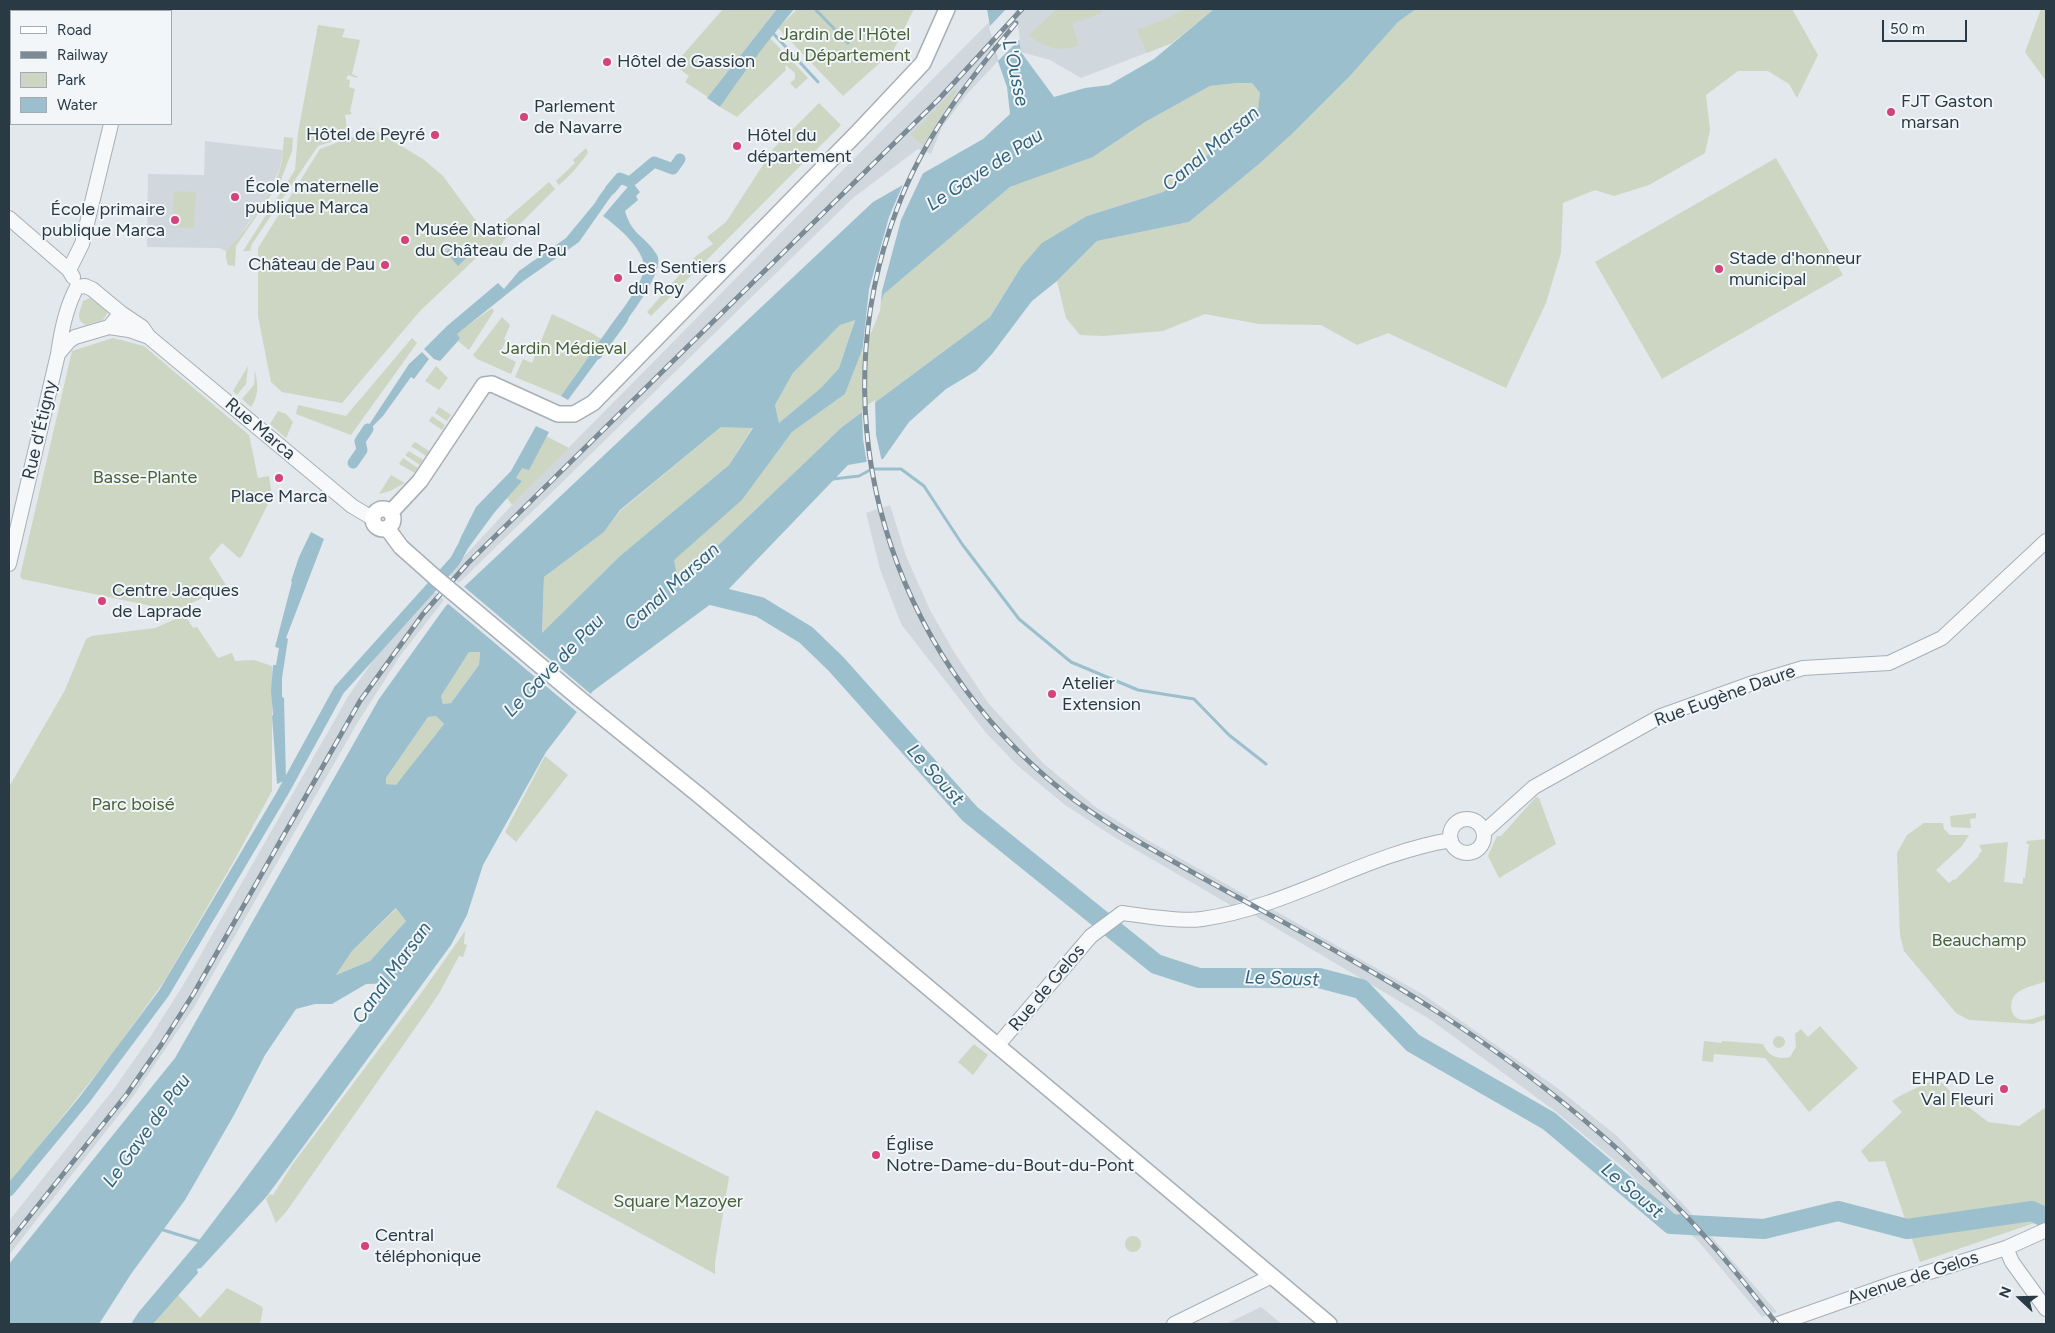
<!DOCTYPE html>
<meta charset="utf-8">
<style>
body{margin:0}
#map{position:relative;width:2055px;height:1333px;overflow:hidden;background:#e2e8ec;font-family:Figtree,sans-serif}
canvas{display:block}
.frame{position:absolute;inset:0;border:10px solid #293a45;pointer-events:none}
.legend{position:absolute;left:10px;top:10px;width:162px;height:115px;box-sizing:border-box;background:#f2f6f9;border:1px solid #a2abb1;margin:0;padding:6px 9px;list-style:none;font-size:15px;color:#293a45}
.legend li{display:flex;align-items:center;gap:10px;height:25px}
.legend b{width:25px;border:1px solid #a2abb1}
.north{position:absolute;left:1995px;top:1273px;width:50px;height:50px;-webkit-text-stroke:4px #f2f6f9;paint-order:stroke;rotate:291deg;font-size:14px;font-weight:700;line-height:20px;text-align:center;color:#293a45}
.north::after{content:'';display:block;margin:auto;width:18px;height:22px;background:#293a45;clip-path:polygon(50% 0,100% 100%,50% 72%,0 100%)}
.scale{position:absolute;left:1882px;top:20px;width:85px;height:22px;box-sizing:border-box;border:2px solid #293a45;border-top:0;padding-left:6px;font-size:15px;line-height:18px;white-space:nowrap;color:#293a45;-webkit-text-stroke:4px #f2f6f9;paint-order:stroke}
</style>
<div id="map">
<canvas width="2055" height="1333"></canvas>
<div class="frame"></div>
<ul class="legend">
<li><b style="height:6px;background:#fff"></b>Road</li>
<li><b style="height:6px;background:#7b8b96"></b>Railway</li>
<li><b style="height:14px;background:#ccd6c3"></b>Park</li>
<li><b style="height:14px;background:#9cbfcd"></b>Water</li>
</ul>
<div class="north">N</div>
<div class="scale">50 m</div>
</div>
<script>
const ctx = document.querySelector('canvas').getContext('2d');
ctx.lineJoin = 'round';
function fillPath(path, color) { ctx.fillStyle = color; ctx.fill(path, 'evenodd'); }
function trace(path, color, width, dash) { ctx.strokeStyle = color; ctx.lineWidth = width; ctx.lineCap = dash ? 'butt' : 'round'; ctx.setLineDash(dash || []); ctx.stroke(path); }
function write(font, color, halo, rows, align = 'center') {
  ctx.font = font + ' Figtree,sans-serif'; ctx.lineWidth = 4; ctx.setLineDash([]); ctx.textBaseline = 'middle'; ctx.strokeStyle = halo; ctx.fillStyle = color; for (const [text, x, y, turn = 0] of rows) {
    ctx.save(); ctx.translate(x, y); ctx.rotate((+turn || 0) * Math.PI / 180); ctx.textAlign = isNaN(turn) ? turn : align; if (halo) ctx.strokeText(text, 0, 0); ctx.fillText(text, 0, 0); ctx.restore();
  }
}
fillPath(new Path2D(`
 M1014 9H1214L1172 43 1081 78 1050 60 1021 52Z
 M989 22 998 61 968 93 942 127 931 154 918 149 853 198 459 583 448 574 512 505Z
 M205 141 283 150 280 168 265 199 234 244 226 251 219 248 147 247 148 174 204 175Z
 M890 505 906 556 930 610 954 652 989 704 1044 764 1097 808 1149 841 1249 897 1232 906 1114 837 1065 805 1017 765 986 733 901 624 880 569 866 513Z
 M431 589 444 600 400 656 358 722 194 1007 132 1098 9 1255V1221L113 1090 151 1036 188 977 349 695 389 638Z
 M1272 909 1424 995 1556 1087 1617 1136 1684 1205 1777 1312 1762 1317 1699 1242 1677 1220 1626 1170 1555 1111 1431 1020 1254 915Z
 M1261 1307 1282 1324H1226Z`), '#d0d8de');
fillPath(new Path2D(`
 M723 9H777L708 97 685 82 689 76 674 65Z
 M797 9H914L893 51 843 96 778 28Z
 M1057 9H1102L1101 13 1072 24 1079 45C1060 53 1045 48 1029 35Z
 M1187 9H1214L1172 43 1147 53 1137 30 1163 20Z
 M1416 9H1792L1818 55 1797 98 1789 84 1768 71H1738L1706 95 1710 130 1705 153 1649 185 1614 196 1595 190 1563 203 1561 253 1546 303 1506 388 1388 333 1357 345 1321 325 1259 324 1205 314 1163 331 1103 336 1080 335 1066 318 1057 281 1097 241 1189 222 1259 164 1294 132 1349 77 1398 22Z
 M2041 9H2046V81L2025 52Z
 M318 25 345 29 342 37 360 40 352 74 358 77 357 78 348 75 346 79 350 80 349 87 355 89 350 111 352 114 345 115 347 128 352 138 371 128 423 159 443 176 487 236 549 182 555 189 506 238 497 250 492 243 420 311 342 403 282 392 271 382 258 316V248L320 149 341 141 340 139 318 146 252 244 250 251H243L295 170 298 133Z
 M770 38 808 78 796 89 790 83 795 79V73L786 65 785 67 786 70 737 117 720 107 730 90Z
 M1237 83H1252L1260 93 1258 109 1227 139 1163 192 1087 216 1021 267 990 317 842 427 685 577 678 582 673 560 742 500 792 432 845 394 884 294 1010 187 1093 157 1145 122 1210 86Z
 M955 89 957 91 923 145 911 135Z
 M819 103 841 125 651 316 647 312 696 256 713 244 707 237 726 222 774 148Z
 M284 137 293 138 292 151 281 180 236 246 235 266 228 265 226 258V251C242 237 274 189 280 169 283 159 283 147 284 137Z
 M586 148 588 153C579 165 570 176 559 185L556 181 575 163 573 160Z
 M1776 158 1843 275 1662 379 1595 262Z
 M174 191 196 192 194 228 172 227Z
 M90 298 108 312 103 320 86 325C75 320 80 311 83 301Z
 M492 308 494 311 469 350 458 341 460 338 456 334Z
 M552 314 590 332 601 339 561 396 515 377 523 359 532 363Z
 M502 317 510 325 504 339 506 340 500 354 516 362 511 374 477 359 473 355Z
 M855 319 839 368 822 387 779 423 775 405 793 373 840 325Z
 M113 338 144 346 249 435 258 478 269 476 272 496 242 556 239 558 222 543 209 558 226 585 214 593 167 614 166 609 22 579 20 576 72 351Z
 M412 338 417 343 351 435 296 414 298 405 346 416Z
 M248 366 246 384 237 395 233 391Z
 M436 366 448 378 439 390 425 381Z
 M255 371C258 384 259 396 251 407L242 399 254 385Z
 M439 407 451 415 447 421 435 413Z
 M278 411 286 414 293 422 286 438 270 424Z
 M432 416 445 425 442 430 429 421Z
 M721 427H753L729 465 620 556 542 634 544 577 604 532 620 511Z
 M546 436 569 448 512 505 507 498 521 481 516 478 522 467Z
 M415 442 429 451 426 456 411 446Z
 M409 451 423 460 420 465 405 455Z
 M403 458 418 468 415 473 399 464Z
 M391 475 405 483 390 491 379 494Z
 M185 615 193 628 197 627 218 658 232 653 235 661 254 660 272 666V791L235 859 165 980 113 1053 9 1184V787L65 690 86 639 92 636 155 628Z
 M469 652H480L479 665 451 703 443 704 441 696Z
 M436 716 444 724 396 786 386 784V778L428 717Z
 M545 756 568 775 516 842 505 832Z
 M1536 797 1539 798 1556 844 1499 878 1488 856 1497 836H1501Z
 M1976 813V818L1970 819 1971 828 1951 827 1950 816Z
 M1924 823H1943L1944 829 1950 835H1969L1962 846 1936 870 1949 883 1954 879 1955 880 1979 856 1978 855 1982 851 1979 845 2008 842 2004 882 2023 884V878H2025L2029 844H2026L2027 841 2046 839V981C2037 985 2024 987 2017 993 2009 999 2009 1016 2019 1019 2027 1022 2039 1017 2046 1014V1019L2033 1024 1969 1020 1956 1013 1904 951 1900 935 1897 853 1907 835Z
 M397 908 406 921 370 961 336 975 352 951Z
 M465 931 464 944 467 945 463 957 459 956 440 992 425 1014 286 1212 276 1223 266 1199 270 1194 273 1195 292 1165 422 992Z
 M1820 1026 1858 1068 1809 1112 1765 1058 1714 1054 1713 1062 1702 1061 1704 1041 1722 1043V1041L1763 1044C1768 1056 1777 1060 1790 1057L1796 1047 1795 1034 1801 1029 1808 1037Z
 M1773 1042a6 6 0 1 1 12 0a6 6 0 1 1-12 0Z
 M974 1044 988 1055 973 1075 958 1062Z
 M1937 1078 1957 1098 1988 1122 2019 1126 2046 1107V1219L1920 1262 1885 1161 1869 1162 1861 1151 1902 1112 1892 1101C1908 1090 1922 1087 1937 1078Z
 M596 1110 729 1177 715 1262V1274L556 1187Z
 M1125 1244a8 8 0 1 1 16 0a8 8 0 1 1-16 0Z
 M227 1288 261 1306 263 1309 260 1324H153L178 1295 200 1318Z`), '#ccd6c3');
fillPath(new Path2D(`
 M777 9H794C768 41 742 74 720 107L707 98Z
 M987 9H1014L1021 52 1054 97 1085 88 1109 85 1154 59 1214 9H1416L1398 22 1349 77 1294 132 1259 164 1189 222 1097 241 1057 281 1032 301 992 354 976 371 946 389 909 422 883 459 848 465 723 595 593 691 546 752 483 865 467 915 451 945 267 1196 201 1268 197 1269 198 1273 153 1324H131L138 1313 197 1243 238 1189 391 983 366 984 332 1004H315L296 1009 265 1055 234 1115 185 1200 131 1274 99 1324H9V1264L175 1058 379 699 445 607 465 586 873 202 983 139 1010 114 1007 87 994 50ZM1237 83H1252L1260 93 1258 109 1227 139 1163 192 1087 216 1042 243 1021 267 990 317 842 427 685 577 678 581 674 560 742 500 792 432 845 394 884 294 1010 187 1093 157 1145 122 1210 86ZM855 320 839 368 822 387 779 423 775 405 793 373 840 325ZM721 427 753 428 729 465 620 556 542 633 544 577 604 532 620 510ZM469 652H480L479 665 451 703 443 704 441 696ZM436 716 444 724 396 785 386 784V778L428 717ZM396 908 406 921 370 961 336 975 352 951Z
 M617 178 621 182 579 242 522 282 457 334 460 338 458 341 440 361 434 359 424 349 447 326 498 283 504 289 519 271 566 238 595 203C602 191 606 186 617 178Z
 M632 182 640 192 636 196 638 200 625 211C632 236 646 236 657 255 666 271 627 319 618 333L609 328C619 314 644 283 644 267 644 249 617 226 603 216Z
 M456 242 468 256 458 266 446 252Z
 M601 339 610 343 568 400 561 396Z
 M422 352 429 359 414 379 411 377 383 416 371 428 362 442 359 440 409 364Z
 M536 426 549 432 529 470 522 468 516 478 522 481 494 513 458 562 452 559 461 537 476 507 511 471Z
 M311 532 324 539 286 638 288 639 282 678V697L284 698 286 780 277 784 272 716 273 715 271 691 273 665H276L279 648 275 647 292 582 291 581 299 557Z`), '#9cbfcd');
fillPath(new Path2D(`
 M1006 9H1015L1020 39 998 61 989 27Z
 M924 171 901 220 882 291 880 311 862 355 869 289 889 217 904 182Z
 M875 400 876 435 882 462 867 464 863 439 862 409Z
 M462 585 592 695 578 713 446 602Z`), '#e2e8ec');
trace(new Path2D(`
 M815 9 848 43
 M771 31 818 82
 M833 479 859 476 872 469H901L924 486 962 544 1019 619 1071 662 1138 690 1194 699 1229 735 1266 764
 M160 1229 202 1242`), '#9cbfcd', 3);
trace(new Path2D(`
 M630 182 654 162 673 169 680 159
 M610 190 620 178 630 182
 M597 354 623 318
 M353 463 362 450 360 441 368 429
 M9 1191 85 1099 164 993 282 794 339 690 455 561 462 548`), '#9cbfcd', 11);
trace(new Path2D(`
 M695 591 760 607 806 635 836 664 970 814 1156 964 1199 978H1319L1361 989 1413 1043 1549 1121 1671 1224 1764 1229 1838 1211 1907 1229 2032 1211 2046 1218`), '#9cbfcd', 20);
const tertiary = new Path2D(`
 M9 106 11 107
 M9 218 69 270 73 277
 M69 270 82 244 111 124
 M77 287 85 286 92 289 121 313 142 327 149 337 352 506 372 518
 M109 327 129 330 149 337
 M58 354 69 341 75 337 109 327 121 313
 M9 564 58 354C61 332 66 307 77 287
 M1450 836a17 17 0 1 1 34 0a17 17 0 1 1-34 0Z
 M1484 832 1534 787 1661 716 1750 684 1803 668 1889 663 1942 638 2046 541
 M997 1046 1091 936 1122 913C1144 916 1181 922 1202 919 1289 907 1365 854 1451 840
 M2006 1248 2012 1262 2046 1309
 M1174 1324 1272 1276
 M1778 1324 1891 1284 2006 1248 2046 1230`);
const secondary = new Path2D(`
 M373 519a10 10 0 1 1 20 0a10 10 0 1 1-20 0Z
 M391 512 420 481 484 385 492 384 558 414H574L593 403 859 131 923 63 947 9
 M387 528 401 547 437 579
 M580 699 700 796 1329 1324`);
trace(tertiary, '#a7b0b7', 16);
trace(secondary, '#a7b0b7', 18);
trace(tertiary, '#f6f8f9', 14);
trace(secondary, '#fff', 15);
const rail = new Path2D(`
 M1016 23C968 81 923 138 897 209 817 419 890 654 1064 792 1103 823 1148 847 1192 872 1274 918 1359 961 1439 1013 1547 1083 1650 1169 1733 1269 1748 1287 1762 1306 1777 1324
 M9 1242 127 1094 161 1045 194 993 360 701 423 614 468 563 938 100 1022 9`);
trace(rail, '#7b8b96', 5);
trace(rail, '#f2f6f9', 3, [9]);
const secondaryBridge = new Path2D(`
 M437 579 580 699`);
trace(secondaryBridge, '#a7b0b7', 18, []);
trace(secondaryBridge, '#fff', 15);
for (const [x, y, r, color] of [
 [607,62,5,"#d6427a"],
 [1891,112,5,"#d6427a"],
 [524,117,5,"#d6427a"],
 [435,135,5,"#d6427a"],
 [737,146,5,"#d6427a"],
 [235,197,5,"#d6427a"],
 [175,220,5,"#d6427a"],
 [405,240,5,"#d6427a"],
 [385,265,5,"#d6427a"],
 [1719,269,5,"#d6427a"],
 [618,278,5,"#d6427a"],
 [279,478,5,"#d6427a"],
 [102,601,5,"#d6427a"],
 [1052,694,5,"#d6427a"],
 [2004,1089,5,"#d6427a"],
 [876,1155,5,"#d6427a"],
 [365,1246,5,"#d6427a"]
]) { const dot = new Path2D(); dot.arc(x, y, r, 0, 2 * Math.PI); ctx.fillStyle = color; ctx.fill(dot); trace(dot, '#f2f6f9', 2); }
write('18px', '#486136', '#f2f6f9', [
 ["Jardin de l'Hôtel",845,35],
 ["du Département",845,56],
 ["Jardin Médieval",564,349],
 ["Basse-Plante",145,478],
 ["Parc boisé",133,805],
 ["Beauchamp",1979,941],
 ["Square Mazoyer",678,1202]
]);
write('18px', '#293a45', '#f2f6f9', [
 ["Hôtel de Gassion",617,62],
 ["FJT Gaston",1901,102],
 ["marsan",1901,123],
 ["Parlement",534,107],
 ["de Navarre",534,128],
 ["Hôtel de Peyré",425,135,"right"],
 ["Hôtel du",747,136],
 ["département",747,157],
 ["École maternelle",245,187],
 ["publique Marca",245,208],
 ["École primaire",165,210,"right"],
 ["publique Marca",165,231,"right"],
 ["Musée National",415,230],
 ["du Château de Pau",415,251],
 ["Stade d'honneur",1729,259],
 ["municipal",1729,280],
 ["Château de Pau",375,265,"right"],
 ["Les Sentiers",628,268],
 ["du Roy",628,289],
 ["Place Marca",279,497,"center"],
 ["Centre Jacques",112,591],
 ["de Laprade",112,612],
 ["Atelier",1062,684],
 ["Extension",1062,705],
 ["EHPAD Le",1994,1079,"right"],
 ["Val Fleuri",1994,1100,"right"],
 ["Église",886,1145],
 ["Notre-Dame-du-Bout-du-Pont",886,1166],
 ["Central",375,1236],
 ["téléphonique",375,1257]
], 'left');
write('18px', '#293a45', '#f2f6f9', [
 ["Rue Marca",260,429,40],
 ["Rue d'Étigny",40,430,-77],
 ["Rue Eugène Daure",1725,696,-20],
 ["Rue de Gelos",1047,988,-50],
 ["Avenue de Gelos",1913,1278,-18]
]);
write('italic 19px', '#31637b', '#f2f6f9', [
 ["L'Ousse",1015,73,78],
 ["Canal Marsan",1211,149,-40],
 ["Le Gave de Pau",985,170,-33],
 ["Canal Marsan",672,587,-42],
 ["Le Gave de Pau",554,666,-46],
 ["Le Soust",935,775,48],
 ["Canal Marsan",392,973,-54],
 ["Le Soust",1282,979,2],
 ["Le Gave de Pau",147,1131,-54],
 ["Le Soust",1632,1191,40]
]);
</script>
